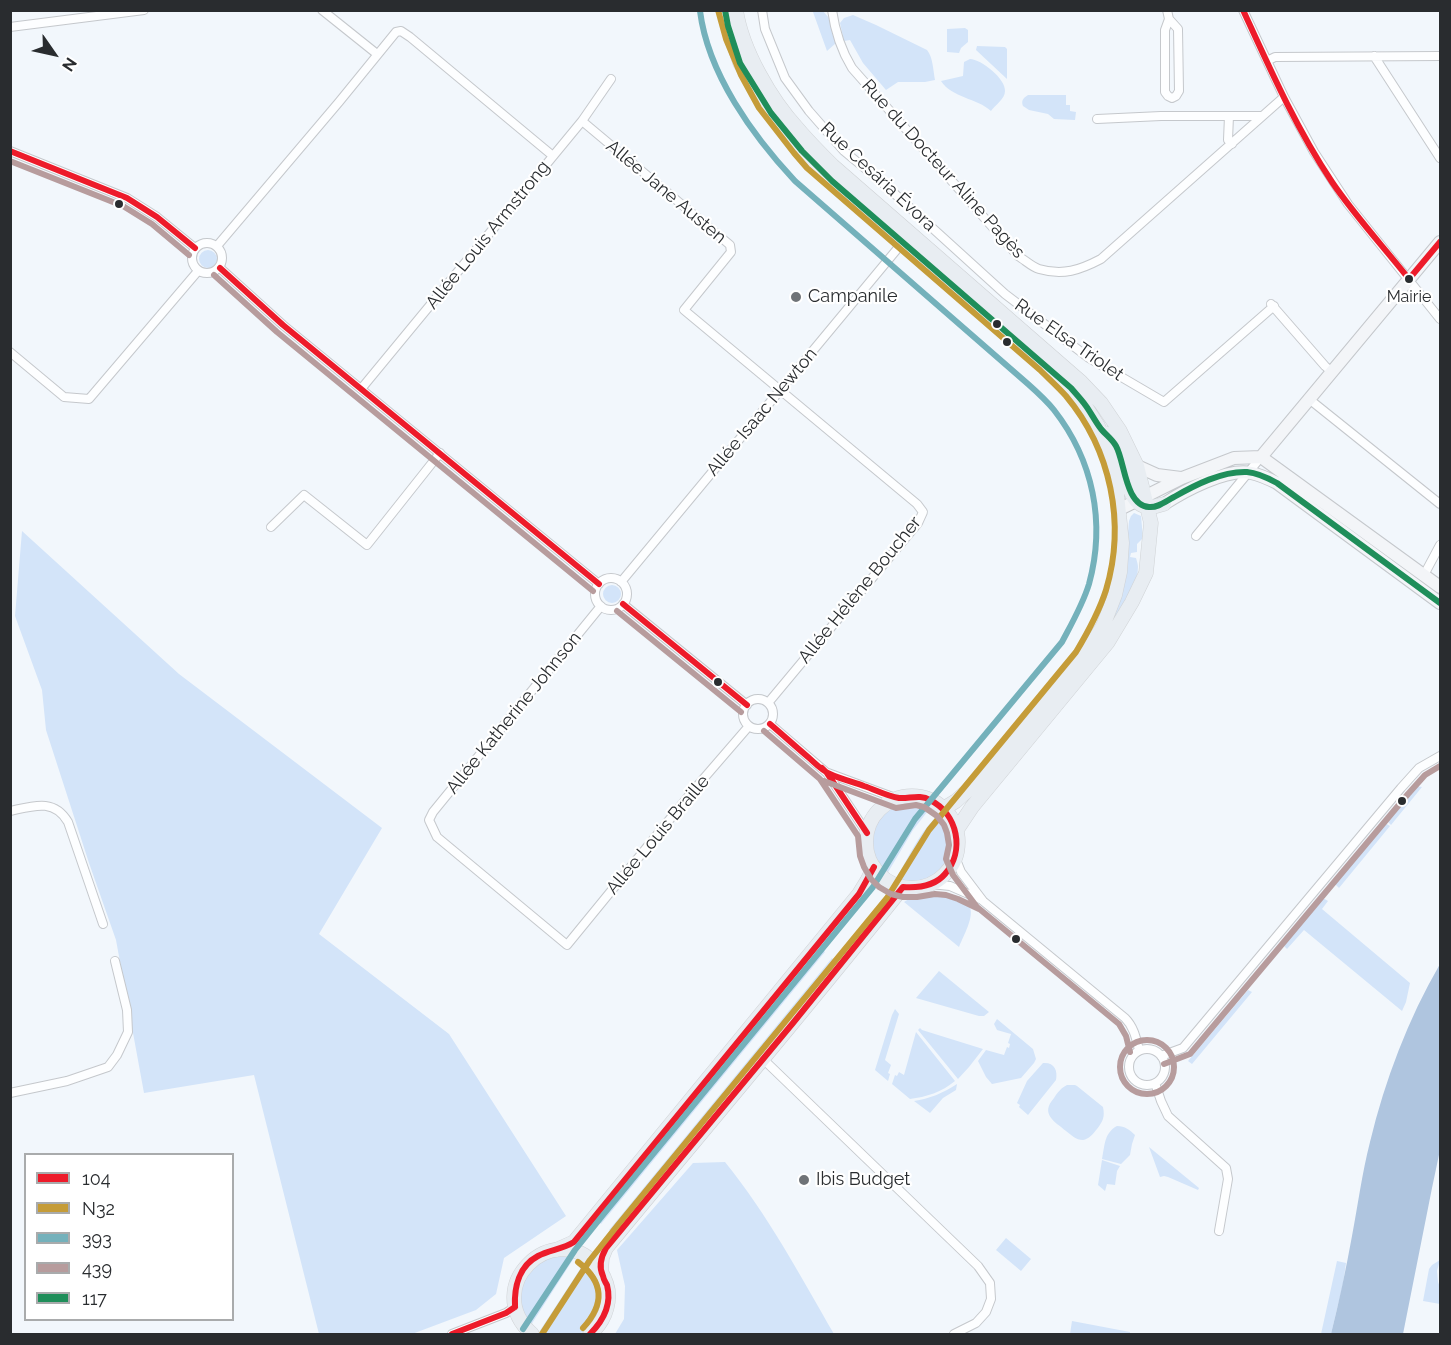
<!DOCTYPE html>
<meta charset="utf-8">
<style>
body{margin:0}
#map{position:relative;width:1451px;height:1345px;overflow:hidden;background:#f2f7fc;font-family:Raleway,sans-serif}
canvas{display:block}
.frame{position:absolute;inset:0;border:12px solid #292c2f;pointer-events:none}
.legend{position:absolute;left:24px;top:1153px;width:210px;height:168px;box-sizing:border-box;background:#fff;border:2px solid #a9abac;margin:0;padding:8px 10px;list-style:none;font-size:18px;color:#292c2f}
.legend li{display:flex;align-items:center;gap:12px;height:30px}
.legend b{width:30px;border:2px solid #a9abac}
.north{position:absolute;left:24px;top:24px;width:60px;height:60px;-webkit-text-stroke:4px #fff;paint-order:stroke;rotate:124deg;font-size:16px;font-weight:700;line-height:24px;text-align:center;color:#292c2f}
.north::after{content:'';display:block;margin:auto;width:21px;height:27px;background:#292c2f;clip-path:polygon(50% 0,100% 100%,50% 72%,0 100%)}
</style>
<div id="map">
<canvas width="1451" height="1345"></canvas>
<div class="frame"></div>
<ul class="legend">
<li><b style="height:8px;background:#ed1b2a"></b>104</li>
<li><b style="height:8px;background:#c59c38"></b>N32</li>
<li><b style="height:8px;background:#74b1bb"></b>393</li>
<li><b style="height:8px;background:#b79c9d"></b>439</li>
<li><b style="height:8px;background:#1f8e5a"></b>117</li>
</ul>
<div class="north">N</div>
</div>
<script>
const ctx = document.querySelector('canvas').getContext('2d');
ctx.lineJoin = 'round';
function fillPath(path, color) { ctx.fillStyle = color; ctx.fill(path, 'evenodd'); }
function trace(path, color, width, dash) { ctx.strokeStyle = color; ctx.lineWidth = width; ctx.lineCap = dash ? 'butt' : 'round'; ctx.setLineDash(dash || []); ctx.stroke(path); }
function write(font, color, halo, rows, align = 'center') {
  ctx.font = font + ' Raleway,sans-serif'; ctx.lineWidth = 4.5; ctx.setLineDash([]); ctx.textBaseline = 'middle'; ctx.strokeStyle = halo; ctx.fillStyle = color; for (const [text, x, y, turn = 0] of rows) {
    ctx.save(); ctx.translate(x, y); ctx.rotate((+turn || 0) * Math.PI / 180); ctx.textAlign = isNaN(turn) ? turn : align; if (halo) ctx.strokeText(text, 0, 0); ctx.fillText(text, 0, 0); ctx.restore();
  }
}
fillPath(new Path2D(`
 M815 11H823L829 18 836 43 827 51 813 12Z
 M853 15 876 25 927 50C933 57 933 70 935 80L925 82H898L886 90 863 63 850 40 844 41 840 23 844 18Z
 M965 28 968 30V42L961 48 959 53 947 52V29Z
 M977 46 1005 47 1007 49V79L976 50Z
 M970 59C981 59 1006 79 1005 91 1005 99 995 105 991 111 977 98 952 98 941 81L963 76 964 62Z
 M1028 95H1066V105H1070V111L1076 112 1075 120 1054 119 1048 114 1029 110 1023 106C1021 101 1023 98 1028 95Z
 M199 259a9 9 0 1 1 18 0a9 9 0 1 1-18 0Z
 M1134 513 1141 516 1143 538 1137 544V552L1131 553 1130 557 1136 558C1137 561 1138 565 1138 567 1138 594 1102 637 1087 659L1126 555 1129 521 1131 516Z
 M22 531 179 674 382 828 319 934 449 1034 566 1216 504 1258 496 1294 476 1310 412 1334H319L254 1075 144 1093 116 940 89 863 46 730 42 690 15 616Z
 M603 594a9 9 0 1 1 18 0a9 9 0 1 1-18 0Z
 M1416 786 1422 787 1391 825 1387 821Z
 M909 802 924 804 931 807 913 830 887 874C867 856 866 823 891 808 897 805 903 804 909 802Z
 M939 815C946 819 949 827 951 835 958 869 926 888 896 879 907 860 922 827 939 815Z
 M1385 823 1390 826 1339 888 1335 884Z
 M940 892C984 898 972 918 959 947L904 902 912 897H921V895Z
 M1323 898 1328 901 1322 909 1410 983 1406 1002 1402 1011 1304 930 1287 949 1283 945Z
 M821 948 825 952 601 1224 597 1220Z
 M832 958 836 962 613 1233 609 1230Z
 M939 971 989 1012 984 1016H979L916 998Z
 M1248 990 1252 992 1192 1064 1188 1061Z
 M895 1009 899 1014 885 1060 891 1065 888 1073 890 1074 888 1081 875 1070 892 1015Z
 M997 1019 1033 1049 1036 1059 1034 1063 1021 1078 992 1084 986 1077 978 1061 986 1050 1004 1055 1007 1047 1009 1048 1010 1044 1008 1043 1011 1034 997 1030 994 1024Z
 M920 1028 922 1030 983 1049 969 1067 958 1079 918 1030Z
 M916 1032 955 1081C942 1092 926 1097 910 1099L892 1084 895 1075 897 1076 899 1072 904 1075Z
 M1043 1063C1054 1062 1058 1070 1056 1080L1028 1115 1019 1107 1020 1105 1017 1103 1027 1081Z
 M957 1084 956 1090 943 1098 930 1113 914 1101C929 1099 943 1093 957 1084Z
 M1067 1085H1075L1077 1086 1103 1107C1105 1117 1103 1121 1097 1129 1093 1134 1089 1139 1083 1140 1076 1140 1071 1135 1066 1131 1054 1121 1040 1114 1054 1098 1058 1092 1061 1088 1067 1085Z
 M1117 1126C1125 1126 1130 1130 1135 1135L1132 1144 1130 1155 1121 1164 1102 1159C1105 1145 1104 1133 1117 1126Z
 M1149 1147 1199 1188 1198 1190 1168 1177 1164 1176 1160 1177Z
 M1102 1160 1120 1166 1117 1171 1115 1185 1107 1184 1105 1191 1098 1185Z
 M725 1162C768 1215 800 1275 834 1334H615L624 1319 625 1286 617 1250 693 1163Z
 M1006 1238 1031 1259 1021 1271 996 1250Z
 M557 1256H564L574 1258 531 1325C529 1321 525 1317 524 1313 516 1294 524 1270 543 1260 547 1258 553 1257 557 1256Z
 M1440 1260 1437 1271 1438 1282 1440 1287V1304L1423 1301 1429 1269 1432 1265Z
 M1337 1261 1346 1263 1343 1284 1331 1334H1321Z
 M584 1263C603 1278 608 1299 594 1320 591 1325 588 1331 581 1333 573 1337 554 1334 544 1334L539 1332Z
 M1072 1321 1130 1332V1334H1070Z`), '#d3e4f9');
fillPath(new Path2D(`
 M1440 964V1150L1432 1188 1403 1334H1331C1339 1302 1346 1269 1352 1236 1358 1205 1362 1173 1370 1142 1385 1080 1408 1019 1440 964Z`), '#afc5df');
const street = new Path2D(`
 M322 10 377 54
 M762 10 765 29 785 78 809 111 844 151 885 185 1005 294 1089 358 1164 402 1274 306
 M832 10C835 31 841 50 852 68L1018 256C1025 260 1032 267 1039 269 1063 276 1080 270 1101 259L1284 97
 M1167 10 1169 19 1165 30V92L1168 96 1172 98 1176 96 1179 91 1178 29 1169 19
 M1243 10 1284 97 1314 152 1348 204 1440 319
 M10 27 144 10
 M1374 56 1440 158
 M1267 61 1275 57 1440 56
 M1097 119 1161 116H1229
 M582 121 730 245 731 252 684 310 917 504 923 512 918 523 768 703
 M1232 144 1228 140 1229 116H1262
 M10 151 127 198 157 217 195 248
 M192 258a15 15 0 1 1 30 0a15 15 0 1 1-30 0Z
 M217 246 339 102 396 32 401 31 410 37 553 156
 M220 268 283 325 599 584
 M1271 304 1325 366 1332 372
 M10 352 64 397 89 399 198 271
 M361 389 582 121 611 79
 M1309 399 1440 504
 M271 527 304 495 367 545 440 453
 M1196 536 1261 457
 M1424 575 1440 545
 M595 594a16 16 0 1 1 32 0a16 16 0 1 1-32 0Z
 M621 582 903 242
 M623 604 747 705
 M601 606 433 812 429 820 437 837 567 945 692 792 749 726
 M743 714a15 15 0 1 1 30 0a15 15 0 1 1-30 0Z
 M770 724 827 773 867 833
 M828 773 898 799
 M10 811C33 806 54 798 68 822L103 924
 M955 857 961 872 983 901 1125 1018C1134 1027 1136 1038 1139 1050
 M931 884 950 886 980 899
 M1129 1067a18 18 0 1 1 36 0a18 18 0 1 1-36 0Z
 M1161 1056 1183 1048 1401 788 1419 768 1440 756
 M764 1060 978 1266 990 1283 991 1299 986 1312 976 1323 954 1334
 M1155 1083 1161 1101 1168 1116 1226 1168 1228 1179 1219 1231
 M10 1093 67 1081 108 1067 117 1055 128 1032 127 1010 115 961
 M452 1334 506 1313 515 1307`);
const secondary = new Path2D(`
 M1261 457 1440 587
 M1137 466 1157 475 1181 478
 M1164 504C1184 491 1226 468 1251 473 1261 475 1269 479 1277 483L1440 603
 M1120 509 1182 478 1234 458 1261 457 1440 242`);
const primary = new Path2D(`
 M725 10 728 26 740 63 771 113 802 151 832 181 1071 388 1084 404 1098 426 1109 455 1116 485 1122 543 1120 572 1115 595 1103 626 1086 653 1013 740 967 791 956 801 943 809
 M736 10C742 50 771 100 798 129 809 142 821 154 833 166L1081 382 1101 403 1120 431 1137 466 1151 523 1146 573 1132 602 1108 642 972 807 956 831
 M1105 433C1109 437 1114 442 1117 447 1125 464 1126 506 1149 507 1154 507 1159 505 1164 504
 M866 842a46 46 0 1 1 92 0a46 46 0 1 1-92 0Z
 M556 1250 574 1242 859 894 867 881 874 867
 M601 1272 602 1258 606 1248C705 1128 806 1009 903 887
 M532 1334C480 1287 553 1218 596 1265 602 1272 606 1280 608 1290 610 1307 603 1323 590 1334`);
trace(street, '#c5c8cc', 10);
trace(secondary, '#c5c8cc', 14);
trace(primary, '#cfd2d5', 15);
trace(street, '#fdfeff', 8);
trace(secondary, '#f3f5f8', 12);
trace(primary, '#e8edf2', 14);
trace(new Path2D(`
 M1243 10C1270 69 1296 128 1332 182 1355 216 1383 246 1409 279
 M10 151 127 198 157 217 195 248
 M220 268 283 325 599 584
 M1409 279 1440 242
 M623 604 747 705
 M822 768 827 773 867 833
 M515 1307C514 1287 519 1266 538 1256 549 1250 563 1249 574 1242L859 894 874 867
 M452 1334 506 1313 515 1307
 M590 1334C603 1321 612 1304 607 1285 605 1281 604 1281 603 1276 598 1266 601 1257 606 1248L793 1023 903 887C918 888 935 886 945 874 965 851 958 814 930 800 920 794 909 799 899 798 887 796 876 790 864 786 853 782 841 779 830 774 821 770 815 763 808 757 795 746 783 735 770 724`), '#ed1b2a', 6);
trace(new Path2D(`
 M578 1262C604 1282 605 1304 583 1328
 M542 1334 590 1260 617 1226 887 898 929 830 1076 652C1088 632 1099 612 1106 590 1126 523 1111 450 1066 396 1058 387 1049 379 1040 370L807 168 794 153 759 108 741 75 726 39 718 10`), '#c59c38', 6);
trace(new Path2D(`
 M523 1329 575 1250 603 1215 873 887 915 819 1062 642C1072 623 1083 604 1089 584 1106 522 1093 460 1054 410 1046 400 1037 392 1028 384L795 181C753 136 708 74 700 11`), '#74b1bb', 6);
trace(new Path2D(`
 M10 161 123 206 152 224 189 255
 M214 275 277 332 593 591
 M617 611 741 712
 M764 731 820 779 858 836 860 856 864 867 871 879 879 887 891 894 903 897H917L935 894 946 895 958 899 979 909
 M824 781 896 808 916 805 924 807 937 816 944 825 947 833 949 845 946 859 953 875 977 907 1119 1024 1126 1036 1130 1052
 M1120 1067a27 27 0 1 1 54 0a27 27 0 1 1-54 0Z
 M1164 1064 1190 1054 1408 794 1425 775 1440 766`), '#b79c9d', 6);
trace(new Path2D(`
 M725 10 728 26 740 63 771 113 802 151 832 181 1071 388C1076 394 1081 399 1086 406 1091 413 1095 421 1101 429 1106 435 1112 439 1116 446 1125 462 1125 505 1149 507 1158 508 1166 501 1174 497 1195 485 1222 471 1247 472 1258 473 1268 478 1277 483L1440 603`), '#1f8e5a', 6);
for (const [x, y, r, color] of [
 [119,204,5,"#292c2f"],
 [1409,279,5,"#292c2f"],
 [796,297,6,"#6f7377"],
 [997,324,5,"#292c2f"],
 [1007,342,5,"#292c2f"],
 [718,682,5,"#292c2f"],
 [1402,801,5,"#292c2f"],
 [1016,939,5,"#292c2f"],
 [804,1180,6,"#6f7377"]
]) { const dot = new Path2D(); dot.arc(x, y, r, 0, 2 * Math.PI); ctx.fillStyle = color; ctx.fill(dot); trace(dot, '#fff', 2); }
write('16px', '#292c2f', '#fff', [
 ["Mairie",1409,297]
]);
write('18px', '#292c2f', '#fff', [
 ["Rue du Docteur Aline Pagès",943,169,48],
 ["Rue Cesária Évora",878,177,43],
 ["Allée Jane Austen",666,192,40],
 ["Allée Louis Armstrong",488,235,-51],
 ["Rue Elsa Triolet",1069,340,35],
 ["Allée Isaac Newton",762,412,-50],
 ["Allée Hélène Boucher",860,590,-51],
 ["Allée Katherine Johnson",514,713,-51],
 ["Allée Louis Braille",658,835,-50]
]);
write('18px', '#292c2f', '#fff', [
 ["Campanile",808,297],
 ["Ibis Budget",816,1180]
], 'left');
</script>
